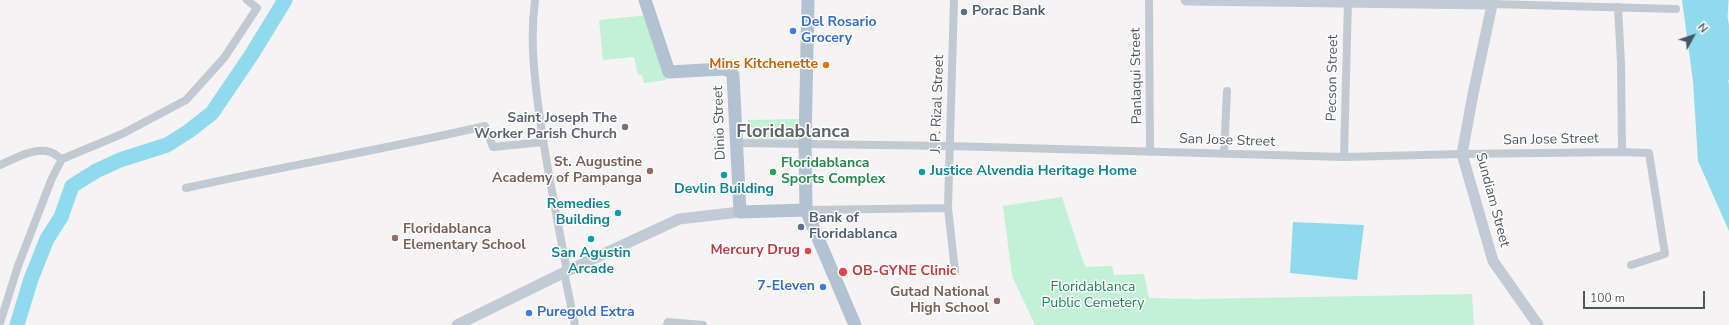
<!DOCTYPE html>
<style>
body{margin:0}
#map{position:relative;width:1729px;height:325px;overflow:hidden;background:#f5f3f3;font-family:"Nunito Sans",sans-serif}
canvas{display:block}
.north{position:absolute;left:1673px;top:16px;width:40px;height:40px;-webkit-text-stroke:3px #fff;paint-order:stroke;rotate:50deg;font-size:11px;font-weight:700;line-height:16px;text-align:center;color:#4a5661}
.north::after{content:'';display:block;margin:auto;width:14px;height:18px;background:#4a5661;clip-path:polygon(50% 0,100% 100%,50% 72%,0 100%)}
.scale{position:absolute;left:1583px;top:291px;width:122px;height:18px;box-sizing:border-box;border:2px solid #4a5661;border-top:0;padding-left:5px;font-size:12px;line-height:14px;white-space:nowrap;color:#4a5661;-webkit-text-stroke:3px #fff;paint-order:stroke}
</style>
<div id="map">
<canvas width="1729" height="325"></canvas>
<div class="north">N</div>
<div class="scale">100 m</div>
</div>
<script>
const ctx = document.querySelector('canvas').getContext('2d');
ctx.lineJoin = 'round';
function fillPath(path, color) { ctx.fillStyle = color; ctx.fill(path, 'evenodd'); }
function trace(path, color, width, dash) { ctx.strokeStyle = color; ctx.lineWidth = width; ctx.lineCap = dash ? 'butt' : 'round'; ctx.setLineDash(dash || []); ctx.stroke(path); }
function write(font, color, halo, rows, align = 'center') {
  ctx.font = font + ' "Nunito Sans",sans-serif'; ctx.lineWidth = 3; ctx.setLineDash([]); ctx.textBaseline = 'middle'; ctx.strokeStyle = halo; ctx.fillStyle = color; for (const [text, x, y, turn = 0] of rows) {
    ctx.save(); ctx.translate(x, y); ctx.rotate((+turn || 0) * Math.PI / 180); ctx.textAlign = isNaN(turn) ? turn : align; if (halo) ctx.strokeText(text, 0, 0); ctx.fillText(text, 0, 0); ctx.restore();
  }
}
fillPath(new Path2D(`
 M648 15 665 72 666 80 644 83 642 75H638L634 57 603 60 599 20Z
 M798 119V143L748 144 747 120Z
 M1062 197 1083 261 1086 267 1112 266 1114 275 1144 274 1149 298 1198 299 1472 294 1474 325H1035L1012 276 1003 206Z`), '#c3f1d5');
fillPath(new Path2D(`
 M1682 0H1718L1722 57 1729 84V231L1698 161 1693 81Z
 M1293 222 1364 225 1357 280 1290 273Z`), '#90daee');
trace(new Path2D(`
 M1721 0 1720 17 1729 73
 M17 325 31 279 47 239 61 217 72 186 96 171 120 160 167 145 189 131 212 113 252 54 285 0`), '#90daee', 15);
trace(new Path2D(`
 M535 0C530 38 534 74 539 112 546 165 557 218 567 271
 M954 0 948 208 955 271
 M1149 0 1150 152
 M1492 4 1676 9
 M1618 7 1621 63 1622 152
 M737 143 949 146 1344 157 1462 154 1622 152 1649 153 1665 254 1631 265
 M1224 154 1227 91
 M1344 157 1348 0
 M0 165C14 159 34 147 50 152 54 153 58 157 62 159
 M186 188C285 166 386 149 485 126L493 147 543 142
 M806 210 948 208
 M564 272 575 325
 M0 323 18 266 52 178 62 159 122 134 186 100 224 58 257 8 247 0
 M667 325 668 322 703 325`), '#c1cad2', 8);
trace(new Path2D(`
 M1186 0 1492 4
 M1493 0 1473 94 1462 154 1493 261 1538 325
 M457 325 567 271 679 219 740 212`), '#c1cbd6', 11);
trace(new Path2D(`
 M645 0 669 72 723 69 730 71 733 75 740 212 806 210
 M808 0 805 143 806 210 855 325`), '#b3c2d1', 13);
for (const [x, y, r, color] of [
 [964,12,4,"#5c6f8a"],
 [793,31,4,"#3f7fe0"],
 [826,65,4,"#e8710a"],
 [625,127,4,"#6b7280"],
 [650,171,4,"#8d6e63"],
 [773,172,4,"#2e9e5b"],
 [922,172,4,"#0f9aa8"],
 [724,175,4,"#0f9aa8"],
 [618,213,4,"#0f9aa8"],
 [801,227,4,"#5c6f8a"],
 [395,238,4,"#8d6e63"],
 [591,239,4,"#0f9aa8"],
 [808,251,4,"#e0444e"],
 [843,272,5,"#e0444e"],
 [823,287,4,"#3f7fe0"],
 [997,301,4,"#8d6e63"],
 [529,313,4,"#3f7fe0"]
]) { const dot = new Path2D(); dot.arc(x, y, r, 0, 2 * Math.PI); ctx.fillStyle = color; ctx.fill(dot); trace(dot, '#fff', 1.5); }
write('bold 14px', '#4e5e75', '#fff', [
 ["Porac Bank",972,12],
 ["Bank of",809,219],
 ["Floridablanca",809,235]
], 'left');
write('bold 14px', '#366cbe', '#fff', [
 ["Del Rosario",801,23],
 ["Grocery",801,39],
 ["7-Eleven",815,287,"right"],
 ["Puregold Extra",537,313]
], 'left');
write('bold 14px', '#c56008', '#fff', [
 ["Mins Kitchenette",818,65]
], 'right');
write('14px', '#4a5661', '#fff', [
 ["Panlaqui Street",1137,76,-91],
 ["Pecson Street",1333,78,-89],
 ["J. P. Rizal Street",938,104,-88],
 ["Dinio Street",720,123,-92],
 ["San Jose Street",1551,140,-1],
 ["San Jose Street",1227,141,2],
 ["Sundiam Street",1492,200,75]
]);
write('bold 14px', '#5b616d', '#fff', [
 ["Saint Joseph The",617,119],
 ["Worker Parish Church",617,135]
], 'right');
write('bold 14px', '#785e54', '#fff', [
 ["St. Augustine",642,163],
 ["Academy of Pampanga",642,179],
 ["Floridablanca",403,230,"left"],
 ["Elementary School",403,246,"left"],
 ["Gutad National",989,293],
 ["High School",989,309]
], 'right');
write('bold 14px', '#27864d', '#fff', [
 ["Floridablanca",781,164],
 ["Sports Complex",781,180]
], 'left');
write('bold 14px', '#0d838f', '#fff', [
 ["Justice Alvendia Heritage Home",930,172,"left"],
 ["Devlin Building",724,190],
 ["Remedies",610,205,"right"],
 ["Building",610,221,"right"],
 ["San Agustin",591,254],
 ["Arcade",591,270]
]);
write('bold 14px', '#be3a42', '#fff', [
 ["Mercury Drug",800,251],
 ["OB-GYNE Clinic",852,272,"left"]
], 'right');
write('14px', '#17864f', '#fff', [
 ["Floridablanca",1093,288],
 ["Public Cemetery",1093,304]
]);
write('bold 18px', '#5f6368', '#fff', [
 ["Floridablanca",793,133]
]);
</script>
